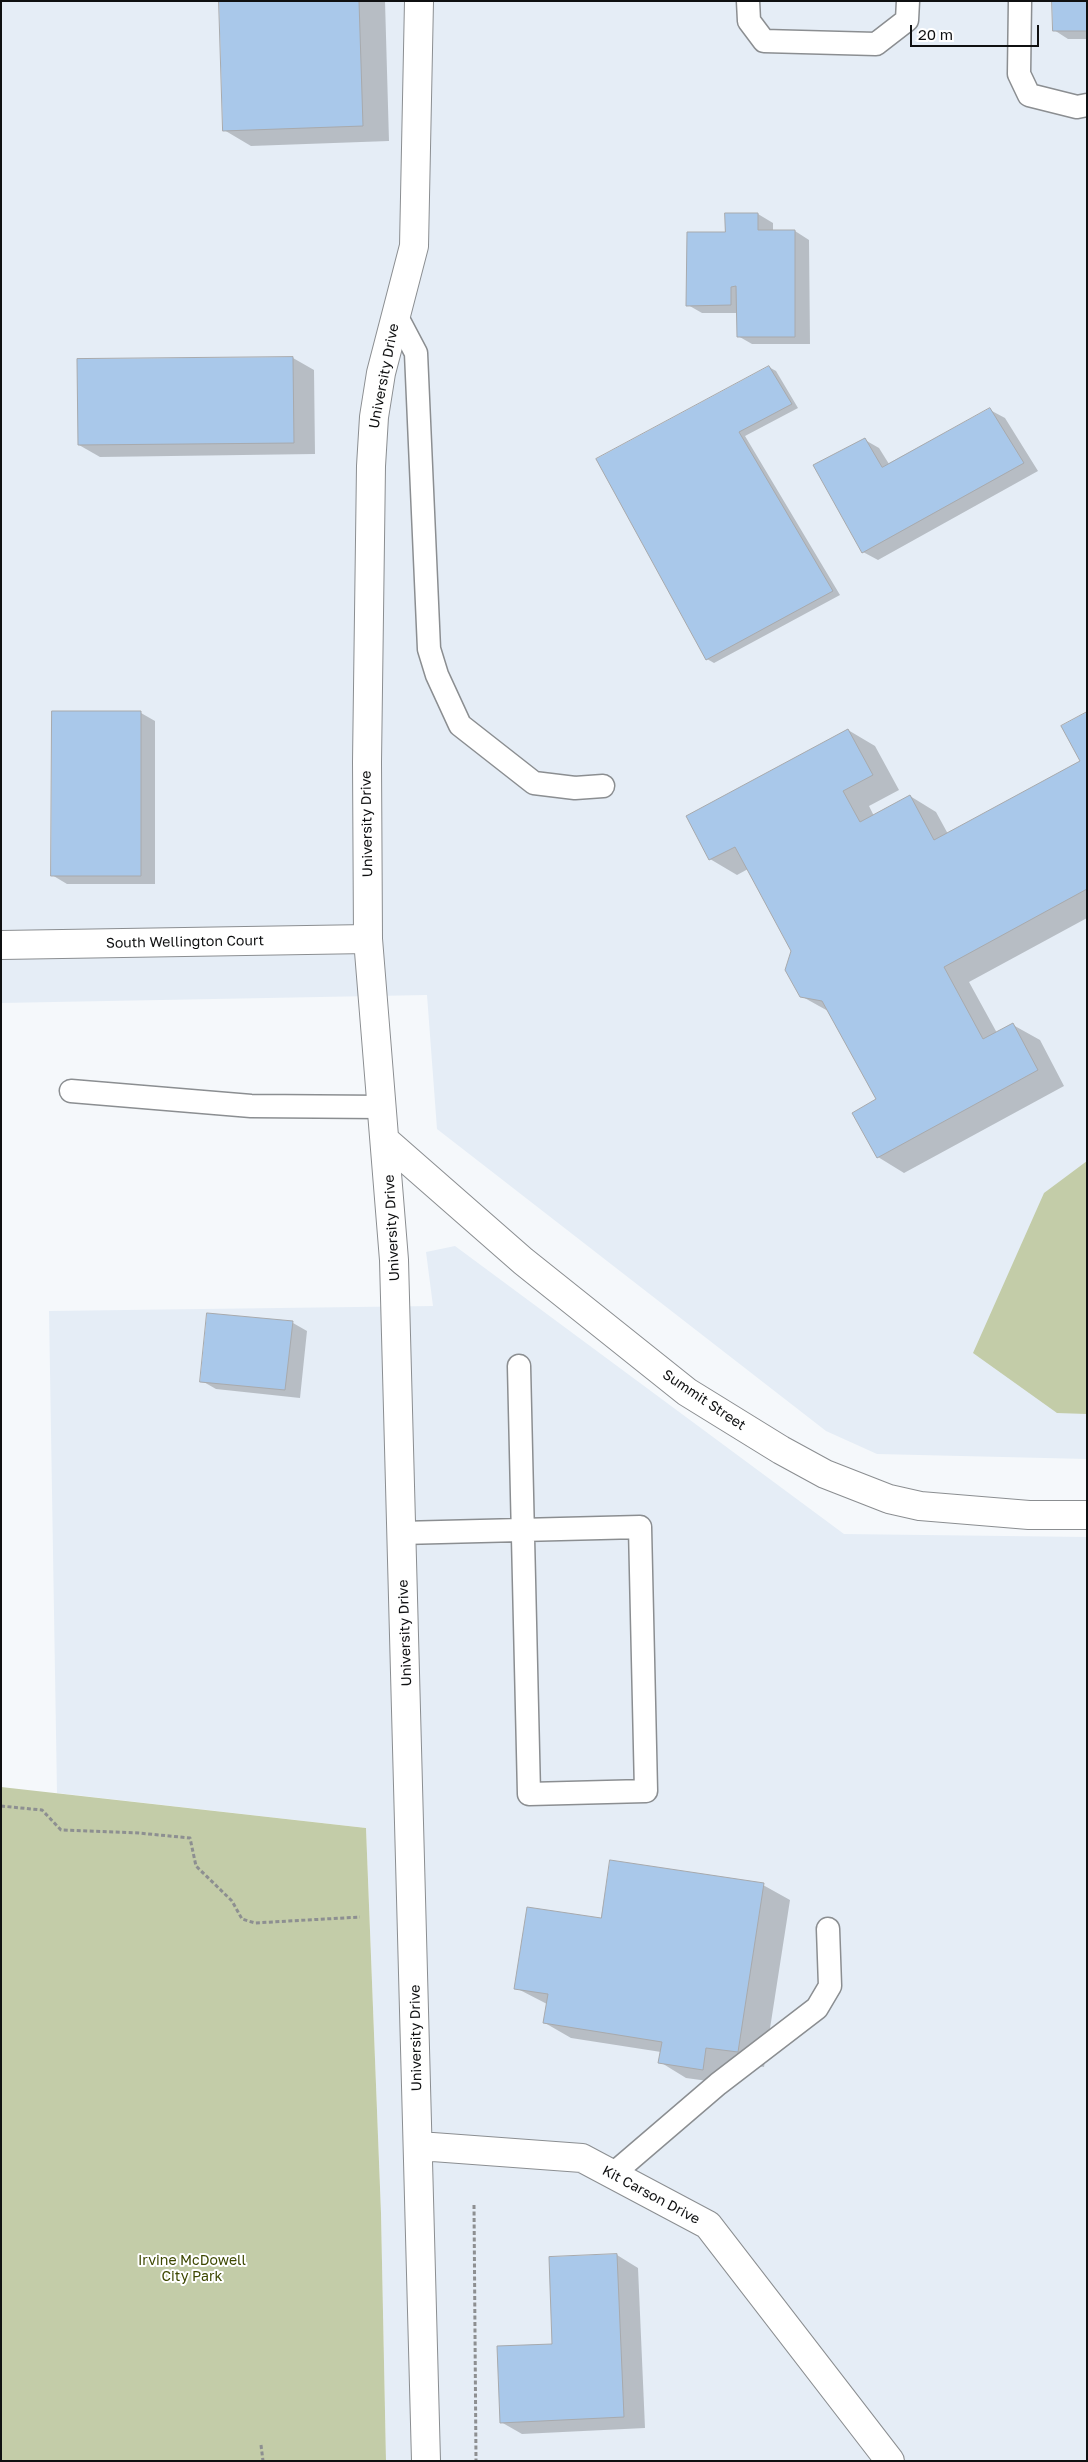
<!DOCTYPE html>
<style>
body{margin:0}
#map{position:relative;width:1088px;height:2462px;overflow:hidden;background:#f5f8fb;font-family:"Golos Text",sans-serif}
canvas{display:block}
.frame{position:absolute;inset:0;border:2px solid #0f1011;pointer-events:none}
.scale{position:absolute;left:910px;top:25px;width:129px;height:22px;box-sizing:border-box;border:2px solid #0f1011;border-top:0;padding-left:6px;font-size:15px;line-height:18px;white-space:nowrap;color:#0f1011;-webkit-text-stroke:4px #fff;paint-order:stroke}
</style>
<div id="map">
<canvas width="1088" height="2462"></canvas>
<div class="frame"></div>
<div class="scale">20 m</div>
</div>
<script>
const ctx = document.querySelector('canvas').getContext('2d');
ctx.lineJoin = 'round';
function fillPath(path, color) { ctx.fillStyle = color; ctx.fill(path, 'evenodd'); }
function trace(path, color, width, dash) { ctx.strokeStyle = color; ctx.lineWidth = width; ctx.lineCap = dash ? 'butt' : 'round'; ctx.setLineDash(dash || []); ctx.stroke(path); }
function write(font, color, halo, rows, align = 'center') {
  ctx.font = font + ' "Golos Text",sans-serif'; ctx.lineWidth = 4; ctx.setLineDash([]); ctx.textBaseline = 'middle'; ctx.strokeStyle = halo; ctx.fillStyle = color; for (const [text, x, y, turn = 0] of rows) {
    ctx.save(); ctx.translate(x, y); ctx.rotate((+turn || 0) * Math.PI / 180); ctx.textAlign = isNaN(turn) ? turn : align; if (halo) ctx.strokeText(text, 0, 0); ctx.fillText(text, 0, 0); ctx.restore();
  }
}
fillPath(new Path2D(`
 M1 1H1087V1459L877 1454 826 1431 437 1129 427 995 1 1003Z
 M455 1246 844 1534 1087 1537V2461H386L381 2213 366 1828 57 1793 49 1311 433 1306 426 1252Z`), '#e5edf6');
fillPath(new Path2D(`
 M1087 1161V1414L1057 1413 973 1353 1044 1193Z
 M1 1787 366 1828 381 2213 386 2461H1Z`), '#c3cca8');
fillPath(new Path2D(`
 M221 1H385L389 141 251 146 224 130Z
 M1087 1V39H1068L1054 30Z
 M726 214H758L773 223V231H795L809 240 810 344H752L738 336V313H702L688 305 726 233Z
 M293 358 314 370 315 454 100 457 79 445 78 361Z
 M769 367 776 371 798 408 745 436 840 595 714 663 707 659 598 460Z
 M990 410 1005 418 1038 471 878 560 863 552 865 440 879 448 889 464Z
 M141 713 155 721V884H67L52 875Z
 M1087 714V918L969 982 997 1033 1013 1025 1040 1040 1064 1086 904 1173 878 1157 877 1100 828 1011 801 996 793 951 748 869 737 875 710 859 688 817 848 730 875 746 899 790 869 806 874 816 910 796 936 812 948 834 1081 761Z
 M293 1323 307 1331 300 1398 216 1389 202 1381Z
 M763 1885 790 1900 764 2067 732 2062 730 2084 686 2078 660 2062 661 2052 571 2038 545 2023 547 2004 516 1988 602 1920Z
 M617 2255 638 2268 645 2428 522 2434 501 2422 554 2345 550 2258Z`), '#0003');
const building = new Path2D(`
 M219 1H359L363 126 223 131Z
 M1052 1H1087V31H1053Z
 M725 213H758V230H795V337H737L736 286 731 287V305L686 306 687 232H725Z
 M293 357 294 443 78 445 77 359Z
 M769 366 792 404 739 432 833 591 706 660 596 459Z
 M990 408 1024 463 862 553 813 465 865 438 882 467Z
 M52 711H141V876H51Z
 M1087 712V889L944 967 983 1039 1013 1023 1038 1070 877 1158 852 1113 876 1099 822 1001 800 997 785 970 791 951 735 847 709 860 686 816 848 729 873 775 843 791 860 822 910 795 934 840 1080 761 1061 726Z
 M207 1313 293 1321 285 1390 200 1382Z
 M610 1860 764 1883 738 2052 706 2048 703 2070 658 2063 662 2042 543 2023 548 1994 514 1989 527 1907 601 1918Z
 M617 2254 624 2417 500 2423 497 2346 552 2344 549 2257Z`);
fillPath(building, '#a9c8ea');
trace(building, '#a8aaad', 1);
const lane = new Path2D(`
 M748 1 749 21 764 41 876 44 907 20 908 1
 M1020 1 1019 74 1029 95 1077 107 1087 105
 M396 315 416 353 429 649 437 675 460 725 534 783 575 788 603 786
 M71 1091 251 1106 383 1107
 M401 1533 640 1527 646 1791 529 1794 519 1366
 M613 2174 718 2084 817 2008 830 1986 828 1929`);
const street = new Path2D(`
 M419 1 414 246 381 373 374 417 371 466 367 762 368 939 394 1260 426 2461
 M1 945 368 939
 M386 1141 523 1261 687 1392 781 1450 825 1474 889 1499 920 1506 1029 1515H1087
 M419 2146 582 2158 708 2225 890 2461`);
trace(lane, '#8b8e91', 25);
trace(street, '#8b8e91', 30);
trace(new Path2D(`
 M1 1806 42 1810 61 1830 139 1833 190 1838 196 1866 232 1901 242 1919 255 1923 360 1917
 M474 2205 476 2461
 M261 2445 263 2461`), '#8d8f91', 3, [4, 2.5]);
trace(lane, '#fff', 22);
trace(street, '#fff', 28);
write('14px', '#0f1011', '#fff', [
 ["University Drive",384,376,-79],
 ["University Drive",367,824,-91],
 ["South Wellington Court",185,942,-1],
 ["University Drive",392,1228,-93],
 ["Summit Street",704,1400,34],
 ["University Drive",405,1633,-92],
 ["University Drive",416,2038,-91],
 ["Kit Carson Drive",651,2195,28]
]);
write('14px', '#3d4700', '#fff', [
 ["Irvine McDowell",192,2261],
 ["City Park",192,2277]
]);
</script>
